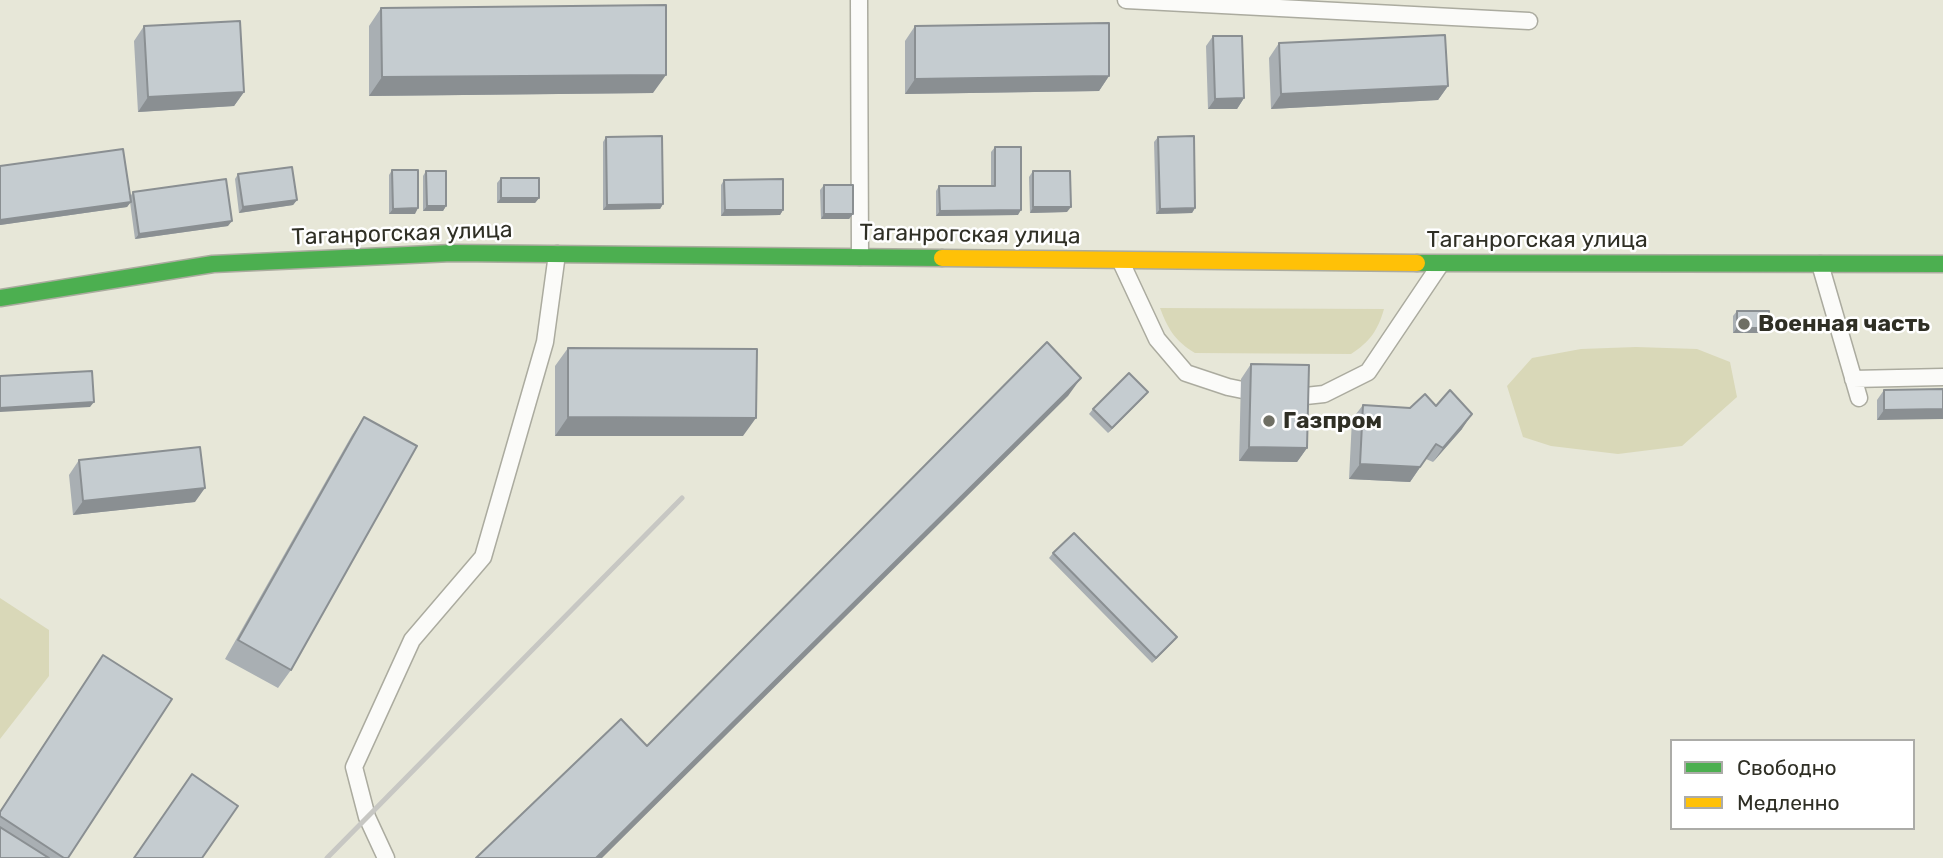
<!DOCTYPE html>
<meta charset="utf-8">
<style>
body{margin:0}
#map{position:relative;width:1943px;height:858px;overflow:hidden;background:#e7e7d8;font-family:Rubik,sans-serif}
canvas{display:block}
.legend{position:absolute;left:1670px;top:739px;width:245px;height:91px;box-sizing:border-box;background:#fff;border:2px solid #acaca8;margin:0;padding:9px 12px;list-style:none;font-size:21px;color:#2f2f25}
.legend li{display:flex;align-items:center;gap:14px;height:35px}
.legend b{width:35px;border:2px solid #acaca8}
</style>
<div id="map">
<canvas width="1943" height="858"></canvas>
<ul class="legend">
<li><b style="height:9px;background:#4caf50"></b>Свободно</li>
<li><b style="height:9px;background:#ffc107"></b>Медленно</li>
</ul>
</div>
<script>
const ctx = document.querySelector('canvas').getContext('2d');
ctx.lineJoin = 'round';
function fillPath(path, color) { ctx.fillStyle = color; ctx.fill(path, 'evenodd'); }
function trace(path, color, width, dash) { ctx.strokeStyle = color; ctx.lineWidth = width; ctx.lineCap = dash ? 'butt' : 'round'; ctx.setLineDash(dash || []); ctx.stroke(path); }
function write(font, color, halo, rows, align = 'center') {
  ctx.font = font + ' Rubik,sans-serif'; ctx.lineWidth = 5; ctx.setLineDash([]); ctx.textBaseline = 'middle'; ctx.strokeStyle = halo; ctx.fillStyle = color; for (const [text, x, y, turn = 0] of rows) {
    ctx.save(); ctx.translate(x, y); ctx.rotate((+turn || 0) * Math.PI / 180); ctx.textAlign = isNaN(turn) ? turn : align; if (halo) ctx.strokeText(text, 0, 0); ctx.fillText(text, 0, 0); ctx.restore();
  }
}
fillPath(new Path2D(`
 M1160 308 1384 309C1378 330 1370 342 1351 354L1195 353C1175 341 1168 329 1160 308Z
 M1636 347 1697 349 1730 362 1737 397 1682 446 1618 454 1551 446 1523 437 1507 386 1532 358 1581 349Z
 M0 598 49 630V676L0 739Z`), '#d9d8b8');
const lane = new Path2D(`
 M859 0 860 257
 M1126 0 1529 21
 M1121 262 1157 339 1186 373 1228 387 1262 394
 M1820 264 1859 398
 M1853 379 1943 377
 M1287 398 1324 394 1368 372 1440 265
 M386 858 367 817 354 767 412 640 483 557 545 342 557 254`);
const fast = new Path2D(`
 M1417 263 1943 264
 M0 298 213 264 452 253 942 258`);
const slow = new Path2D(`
 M942 258 1417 263`);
trace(lane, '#abab9f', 19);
trace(fast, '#abab9f', 19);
trace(slow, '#abab9f', 19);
trace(lane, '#fbfbf9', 16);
trace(fast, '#4caf50', 16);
trace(slow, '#ffc107', 16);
trace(new Path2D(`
 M327 858 682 498`), '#c7c7c3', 5);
fillPath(new Path2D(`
 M381 8 653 93 369 96V26Z
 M144 26 244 92 234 106 138 112 134 41Z
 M915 26 1109 76 1099 91 905 94V41Z
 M1213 36 1244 98 1237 109H1208L1206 46Z
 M1279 43 1448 86 1438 100 1271 109 1269 58Z
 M606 137 663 204 660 209 603 210V142Z
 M1158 137 1195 208 1192 213 1156 214 1154 142Z
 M995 147 1018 215 936 216V191L939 186H991V152Z
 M0 166 130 197 133 192 228 226 135 239 130 202 127 207 0 225Z
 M392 170 415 214H389V175Z
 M426 171 446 206 443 211H423V176Z
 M1033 171 1067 212 1030 213 1029 177Z
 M238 174 297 200 293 205 239 213 235 179Z
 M501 178 539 198 535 203H497V183Z
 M724 180 783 210 780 215 721 216V185Z
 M824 185 853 214 849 219H821L820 190Z
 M1737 311 1769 328 1766 333H1733V316Z
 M568 348 743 436H555V366Z
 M1251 364 1307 448 1297 462 1239 461 1241 379Z
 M1943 389 1877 420V400L1884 390Z
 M1144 397 1108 433 1089 414 1093 409Z
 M1363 405 1410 408 1436 406 1462 429 1433 462 1426 459 1410 482 1349 479 1352 419Z
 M364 417 291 670 278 688 225 659 352 435Z
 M79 460 195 502 73 515 69 475Z
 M1053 553 1173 642 1152 663 1049 558Z
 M103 655 68 858H0V811Z`), '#a9afb3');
fillPath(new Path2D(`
 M666 75 653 93 369 96 382 77Z
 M1109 76 1099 91 905 94 915 79Z
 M1448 86 1438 100 1271 109 1281 94Z
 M244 92 234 106 138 112 148 97Z
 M1244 98 1237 109H1208L1215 99Z
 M501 198H539L535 203H497Z
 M297 200 293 205 239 213 243 207Z
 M131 202 127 207 0 225V220Z
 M663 204 660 209 603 210 607 205Z
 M427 206H446L443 211H423Z
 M1033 207H1071L1067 212 1030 213Z
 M418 208 415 214H389L393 209Z
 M1195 208 1192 213 1156 214 1160 209Z
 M725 210H783L780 215 721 216Z
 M1021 210 1018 215 936 216 940 211Z
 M824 214H853L849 219H821Z
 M232 221 228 226 135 239 139 234Z
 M1737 328H1769L1766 333H1733Z
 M1081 378 1068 396 602 858H596Z
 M1148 392 1144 397 1108 433 1112 428Z
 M94 402 90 407 0 412V408Z
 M1943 409V419L1877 420 1884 410Z
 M1472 414 1462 429 1433 462 1443 448Z
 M568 417 756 418 743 436H555Z
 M1436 444 1410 482 1349 479 1360 464Z
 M1249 447 1307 448 1297 462 1239 461Z
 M205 488 195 502 73 515 83 501Z
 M1177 637 1173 642 1152 663 1156 658Z`), '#8a8f92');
const building = new Path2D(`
 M666 5V75L382 77 381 8Z
 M240 21 244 92 148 97 144 26Z
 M1109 23V76L915 79V26Z
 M1445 35 1448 86 1281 94 1279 43Z
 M1213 36H1242L1244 98 1215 99Z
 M662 136 663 204 607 205 606 137Z
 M1194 136 1195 208 1160 209 1158 137Z
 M995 147H1021V210L940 211 939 186H995Z
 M123 149 131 202 0 220V166Z
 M292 167 297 200 243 207 238 174Z
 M392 170H418V208L393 209Z
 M426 171H446V206H427Z
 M1033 171H1070L1071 207H1033Z
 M501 178H539V198H501Z
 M226 179 232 221 139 234 133 192Z
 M783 179V210H725L724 180Z
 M824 185H853V214H824Z
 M1737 311H1769V328H1737Z
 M1047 342 1081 378 596 858H476L621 719 647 746Z
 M568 348 757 349 756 418 568 417Z
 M1251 364 1309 365 1307 448 1249 447Z
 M92 371 94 402 0 408V376Z
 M1129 373 1148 392 1112 428 1093 409Z
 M1943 389V409L1884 410V390Z
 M1450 390 1472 414 1443 448 1436 444 1420 467 1360 464 1363 405 1410 408 1425 394 1436 406Z
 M364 417 417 446 291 670 238 640Z
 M200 447 205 488 83 501 79 460Z
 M1074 533 1177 637 1156 658 1053 553Z
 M103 655 172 699 68 858H64L0 816V812Z
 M192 774 238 806 202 858H134Z
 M0 827 49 858H0Z`);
fillPath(building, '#c5ccd0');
trace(building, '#8a8f92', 2);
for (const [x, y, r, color] of [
 [1744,324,7,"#6f6f64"],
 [1269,421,7,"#6f6f64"]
]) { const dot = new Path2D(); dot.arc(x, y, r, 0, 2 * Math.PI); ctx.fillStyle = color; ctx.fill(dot); trace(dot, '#fff', 2.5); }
write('23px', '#2f2f25', '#fff', [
 ["Таганрогская улица",402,234,-2],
 ["Таганрогская улица",970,235,1],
 ["Таганрогская улица",1537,240]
]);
write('bold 23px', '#2f2f25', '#fff', [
 ["Военная часть",1758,324],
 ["Газпром",1283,421]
], 'left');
</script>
